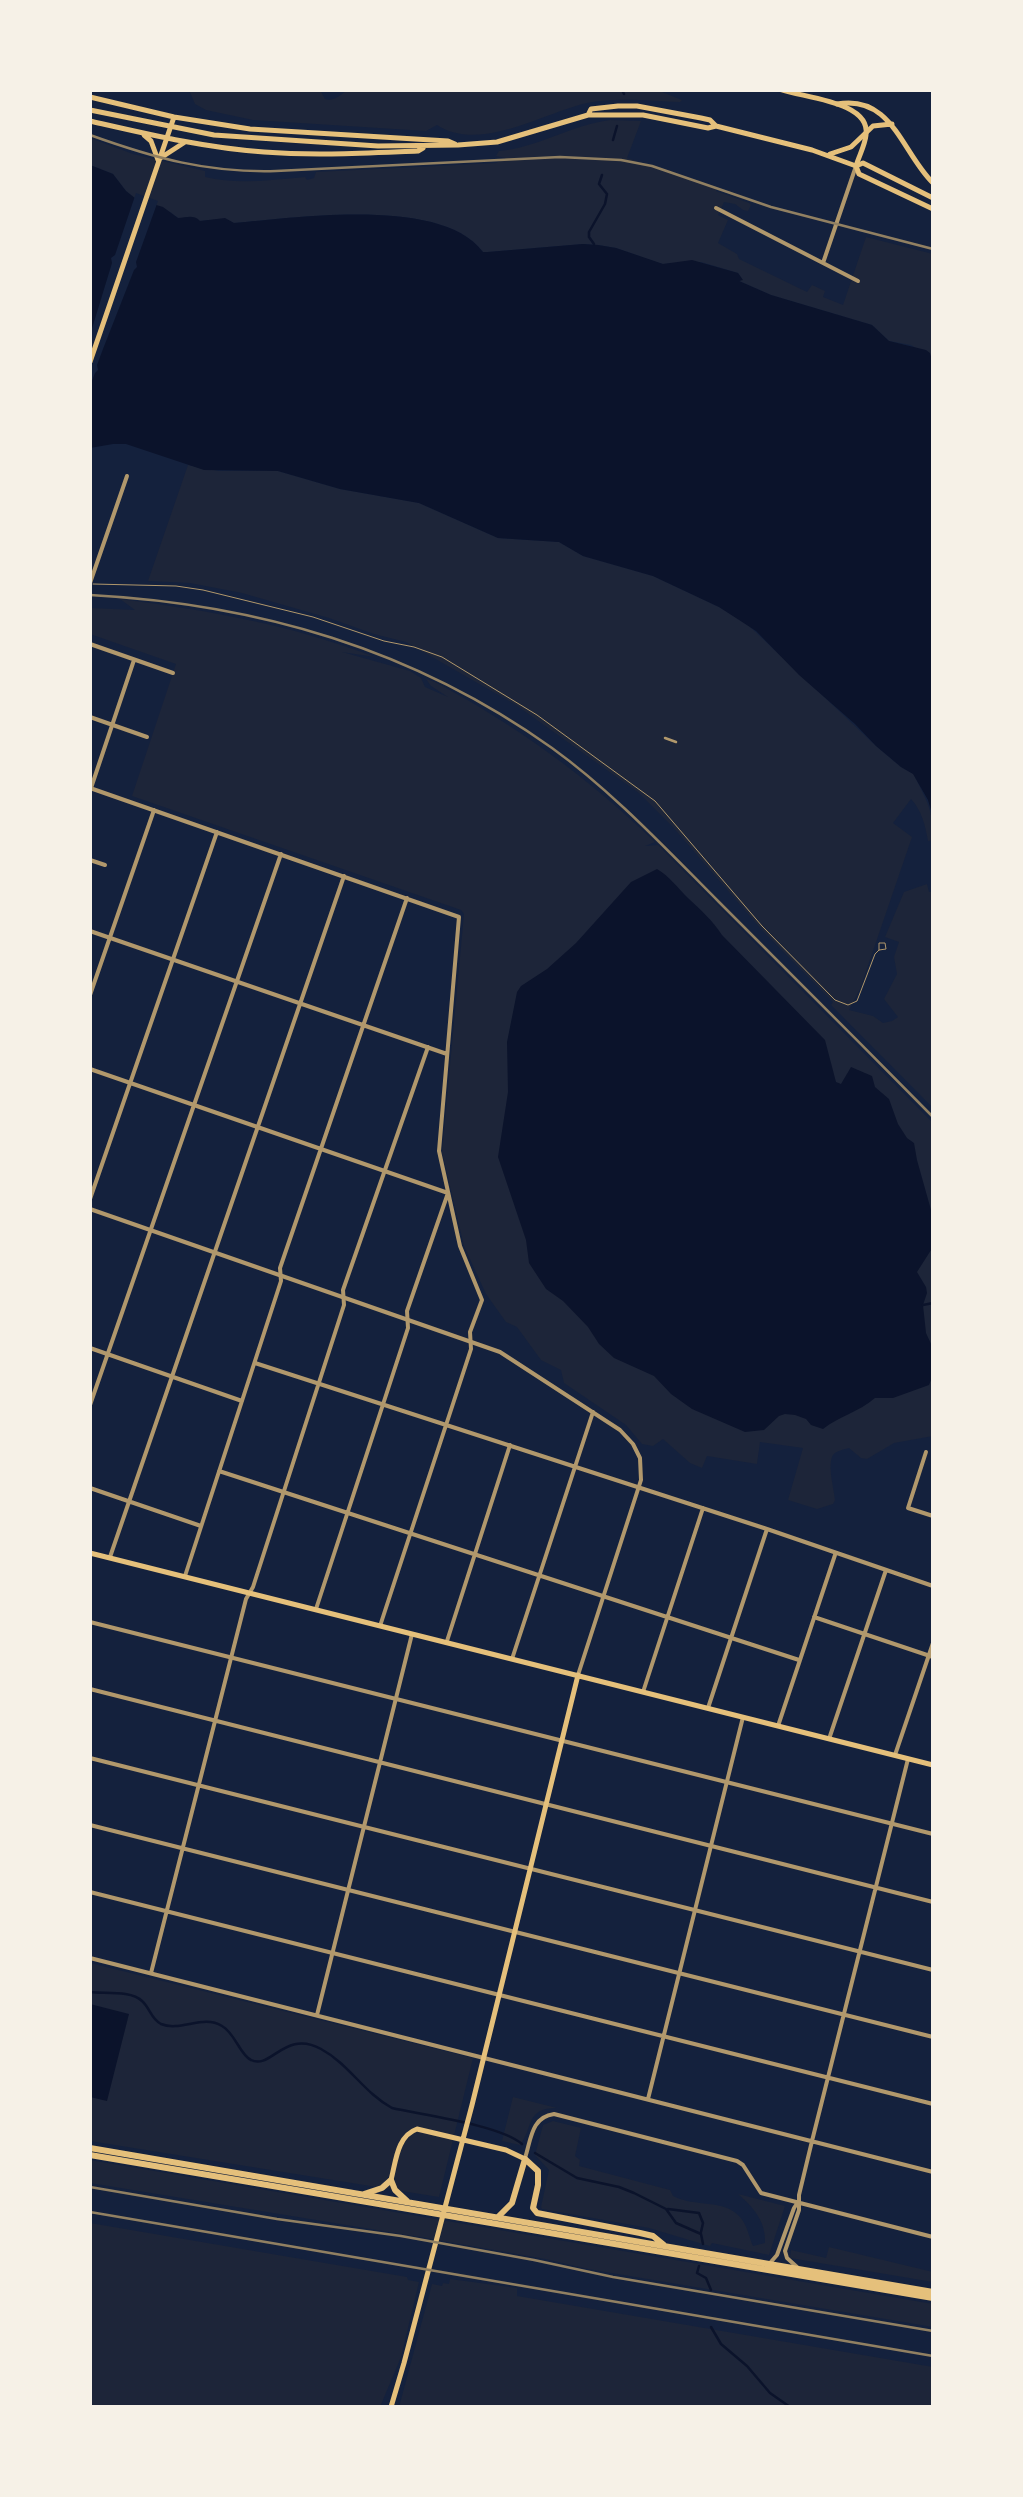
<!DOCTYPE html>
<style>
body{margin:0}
#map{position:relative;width:1023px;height:2497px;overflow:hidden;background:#14213d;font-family:"DejaVu Sans",sans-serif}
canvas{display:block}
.frame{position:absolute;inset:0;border:92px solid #f6f1e7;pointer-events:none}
</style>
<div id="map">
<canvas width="1023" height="2497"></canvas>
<div class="frame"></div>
</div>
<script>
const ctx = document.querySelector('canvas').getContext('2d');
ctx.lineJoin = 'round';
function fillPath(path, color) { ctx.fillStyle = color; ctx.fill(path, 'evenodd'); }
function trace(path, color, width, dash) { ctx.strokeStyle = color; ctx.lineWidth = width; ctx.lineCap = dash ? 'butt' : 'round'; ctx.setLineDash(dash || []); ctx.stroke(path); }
fillPath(new Path2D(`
 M189 90H320L325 99C333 102 341 95 347 90H657L682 100 680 102C652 101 615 97 587 103 543 113 480 153 437 125L426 131 253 120 206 110 195 104Z
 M610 120 641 121 627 158 717 187 716 191 749 203 751 205 748 211 743 210 735 204 724 202 718 215 728 220 718 243 737 254 739 259 807 292 812 285 825 291 823 297 843 305 866 237 933 254V364L932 359 911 345 889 341 872 325 771 295 739 281 742 279 738 273 701 262 662 264 616 248 598 245 583 244 488 252H483C441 196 296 218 234 223L225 219 199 221 178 218 170 212 136 199 126 191 113 174 90 165V138L133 154 205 171V177C238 185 271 180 305 177L307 180 314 178 316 172 496 163 506 158 496 156 499 151C537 148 571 125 610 120Z
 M188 465 219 471H278L340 489 419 503 498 538 559 542 583 556 653 576 719 607 746 623 876 746 901 767 914 774C926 802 933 805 933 840L928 841C925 825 922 811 911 799L893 823 912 837 860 989 849 1010 873 1016 883 1023 892 1021 898 1017 884 999 897 974 894 957 899 942 885 937 904 892 927 884 929 892H933V1108L831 1005 833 1002 762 930 672 826 639 793 516 705 406 642 374 634 329 618 242 593 190 583 148 581Z
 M120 599C212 611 288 624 375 657L342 652 410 671 421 678 425 687 448 697 431 686 426 679 435 682C519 727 586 776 655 842L645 846 658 845 933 1123V1436L894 1443 867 1459 861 1458 849 1448C845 1449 836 1451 833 1455 827 1465 834 1489 835 1500L833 1504 817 1509 788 1500 803 1448 760 1442 757 1464 707 1456 702 1468 690 1463 663 1439 653 1446 642 1444 626 1425 564 1383 561 1370 541 1360 517 1327 506 1322 486 1294 464 1246 442 1152 464 914 461 910 132 796 176 664 90 634V608L135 610Z
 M90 1963 473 2058 439 2197 90 2141Z
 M513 2097 557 2108C525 2108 534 2127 520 2145L502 2141Z
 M553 2121 581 2128 575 2156 580 2160 579 2166 670 2190 673 2196C696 2208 723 2198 740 2217 748 2226 749 2238 753 2246L765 2243C766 2221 753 2207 738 2194L785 2206 769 2255 712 2243 710 2246 706 2245 649 2228 542 2209 541 2207 549 2170 535 2155 543 2125Z
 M90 2160 933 2304V2327L588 2269 545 2259 426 2238 90 2183Z
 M90 2223 407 2277 408 2280 419 2282 401 2357 380 2407H90Z
 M829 2247 933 2272V2282L790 2258 791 2250 826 2258Z
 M450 2279 517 2288V2296L933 2367V2407H399L432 2284 442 2286 443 2283 449 2284Z`), '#1d2539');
fillPath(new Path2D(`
 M90 165 113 174 126 191 136 199 163 207 178 218C186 218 193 214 200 221L225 218 234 223C296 218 441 196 483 252H488L583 244 598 245 616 248 663 264 692 260 738 273 743 280 739 281 771 295 872 325 889 341 926 350 930 353 933 364V817L928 800 913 774 901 767 876 746 855 724 799 675 756 631 719 607 653 576 583 556 559 542 498 538 419 503 340 489 278 471 204 470 126 444H113L90 448Z
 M657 869C670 877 677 887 688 898 701 910 712 920 722 935L825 1040 836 1082 841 1084 851 1067 872 1076 875 1087 889 1099 898 1124 907 1138 914 1143 917 1160 933 1217V1247L917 1272 926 1287 927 1293 923 1305 926 1333 932 1346 931 1380 929 1385 893 1398H875C859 1412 839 1416 823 1429L811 1425 806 1419 795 1415 785 1414 779 1416 764 1430 745 1432 692 1409 671 1394 654 1376 614 1358 599 1344 588 1327 563 1301 546 1289 529 1263 526 1240 498 1157 508 1092 507 1042 517 992 521 986 547 969 576 943 631 882Z
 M90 2004 129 2014 107 2101 90 2097Z`), '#0b132b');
fillPath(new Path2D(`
 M136 193 158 201 136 262 137 267 134 270 103 349 97 365 98 370 95 373 90 386V335L112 263 111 258 115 255Z`), '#14213d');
trace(new Path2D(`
 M622 90 624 94
 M613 140 617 126
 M594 244 589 237V232L605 204 607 194 599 184 602 175
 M923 1305 933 1303
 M90 1992C104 1994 131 1990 142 2001 150 2008 151 2019 161 2024 181 2032 203 2014 222 2026 235 2033 240 2055 251 2060 271 2070 285 2029 321 2049 349 2064 364 2093 392 2108 423 2115 500 2125 522 2144
 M535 2153 577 2178 619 2187 634 2193 666 2209 676 2223 701 2234 703 2244
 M668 2209 699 2213 703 2223 701 2232
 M699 2266 697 2273 706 2278 711 2290
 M711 2327 721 2344 747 2366 770 2393 790 2407`), '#0b132b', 2.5);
trace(new Path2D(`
 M93 584 176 586 203 590 313 617 384 641 414 647 442 657 537 715 655 801 762 926 835 1000 848 1005 857 1001 875 954 879 950 886 949 885 943H879V950`), '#b1986c', 1);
trace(new Path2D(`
 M665 738 676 742`), '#b1986c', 2.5);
trace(new Path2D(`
 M716 208 858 281
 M823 263 856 166
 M90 583 127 476
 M90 644 173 673
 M90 717 147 737
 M90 788 459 917 439 1151 460 1246 482 1300 470 1332 471 1349 380 1626
 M91 788 134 660
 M90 860 105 865
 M90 931 447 1054
 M90 995 154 810
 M90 1069 448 1193 407 1311 408 1328 316 1609
 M90 1199 217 832
 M90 1348 242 1401
 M255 1363 767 1529 933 1586
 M90 1405 281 854
 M926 1452 908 1508 933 1516
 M219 1471 799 1660
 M90 1488 201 1526
 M110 1557 344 876
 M185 1576 281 1281 280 1268 407 898
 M814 1617 933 1657
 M447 1641 510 1445
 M512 1659 593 1412
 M90 1689 933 1902
 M643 1692 703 1508
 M708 1708 767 1529
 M778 1726 835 1555
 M829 1739 886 1570
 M895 1755 933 1643
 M90 1758 933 1970
 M90 1825 933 2037
 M90 1892 933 2104
 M90 1958 933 2172
 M151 1973 246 1599 253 1587 344 1305 343 1290 428 1047
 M317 2015 412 1634
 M648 2099 743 1717
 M525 2158C531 2140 531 2117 554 2114L737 2161 743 2165 761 2193 933 2237
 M770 2263 777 2255 794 2208 798 2202
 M797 2267 787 2258 785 2251 799 2210V2195L812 2141 908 1759`), '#b1986c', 4);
trace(new Path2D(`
 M90 1209 500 1352 620 1430 633 1444 640 1458 641 1480 578 1675
 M90 1622 933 1834`), '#b1986c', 4);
trace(new Path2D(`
 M782 90C806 98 871 102 866 135 865 145 859 156 856 166
 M90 1553 933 1765
 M391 2180C396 2161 397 2136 417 2129L506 2150 525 2159
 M391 2407 404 2363 472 2105 578 1675`), '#e5c07b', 5);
trace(new Path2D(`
 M90 97 174 117 250 129 448 141 455 144
 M837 104C892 94 902 153 933 183
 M90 110 214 135 378 146 458 145 497 142 588 115H643L708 128 716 126
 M588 115 591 109 618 106H637L701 118 710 120 716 126 812 150 856 166 863 163 933 198
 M90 121C147 134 205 148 264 152 315 156 367 153 418 151L423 148
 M144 135 151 141 158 160
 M830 154 851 147 873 126 892 124
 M162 157 185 142
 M856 166 859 174 933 209
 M90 362 174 117`), '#e5c07b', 5);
trace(new Path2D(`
 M90 2148 933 2292
 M90 2155 933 2298
 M364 2194 382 2188 391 2180 395 2190 407 2201
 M498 2217 512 2203 525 2159 538 2171V2185L533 2208 537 2213 640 2233 653 2236 664 2245`), '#e5c07b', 6);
trace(new Path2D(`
 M90 2187 277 2219 401 2236 534 2260 613 2277 933 2331`), '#918062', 2.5);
trace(new Path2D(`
 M90 135C154 158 207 173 276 171L560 157 621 160 652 166 771 207 933 249
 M90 595C258 604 413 649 552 748 613 792 665 848 719 902 790 973 862 1045 933 1117
 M90 2212 933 2356`), '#918062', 2.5);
</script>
